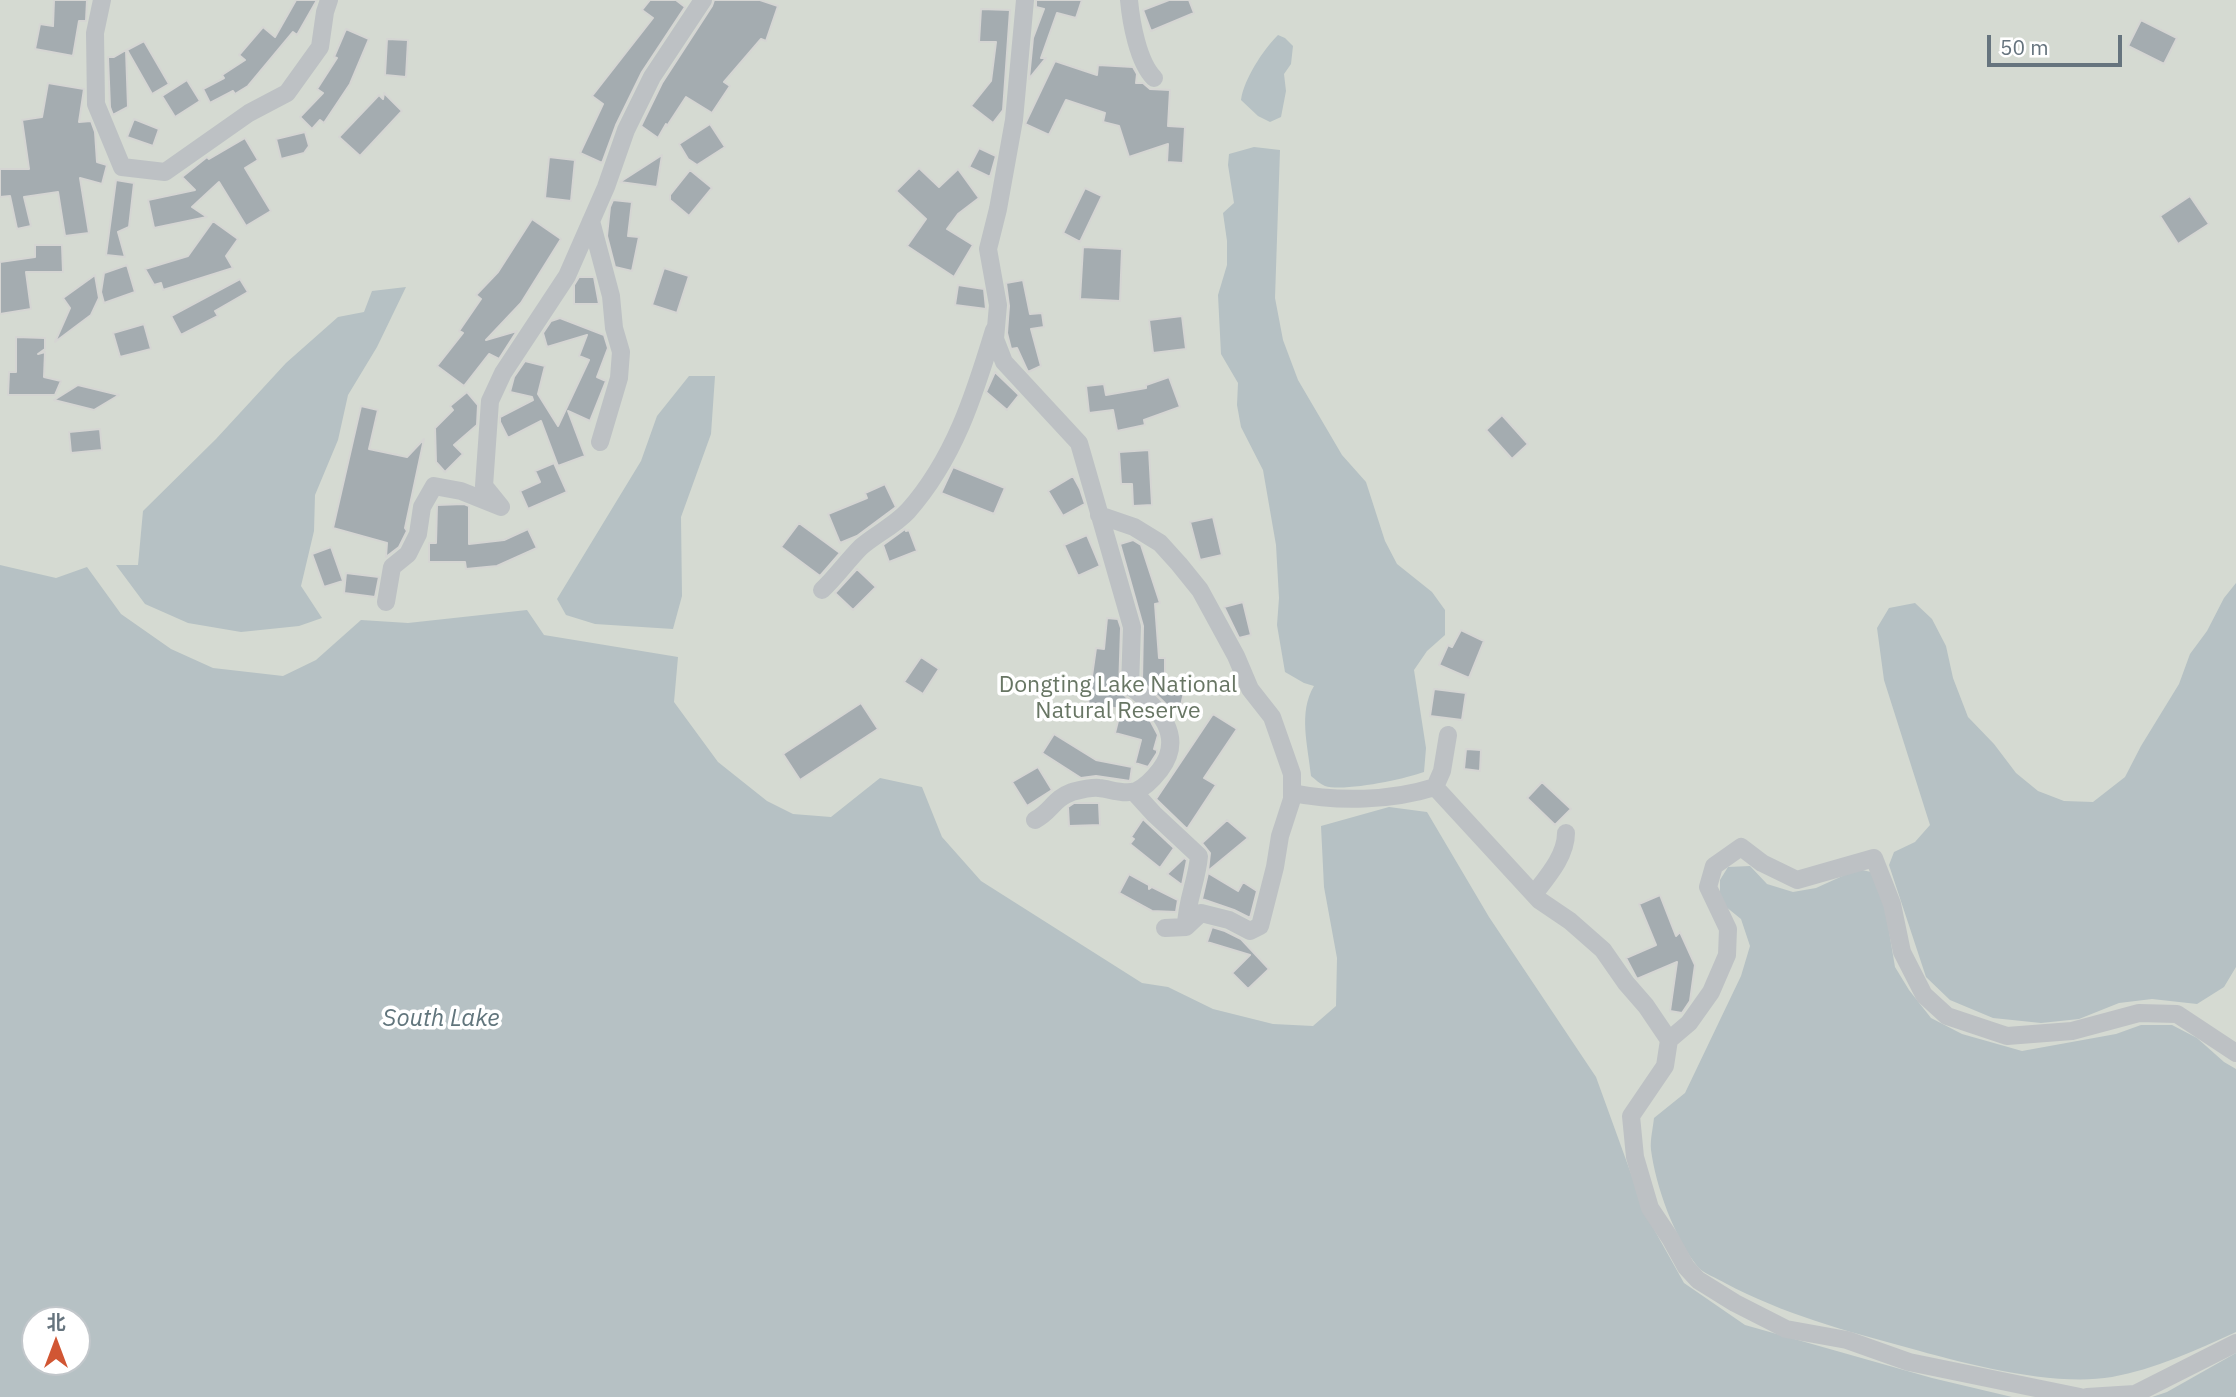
<!DOCTYPE html>
<meta charset="utf-8">
<style>
body{margin:0}
#map{position:relative;width:2236px;height:1397px;overflow:hidden;background:#f4f4f0;font-family:"IBM Plex Sans","Noto Sans SC",sans-serif}
canvas{display:block}
.north{position:absolute;left:21px;top:1306px;width:70px;height:70px;box-sizing:border-box;background:#fff;border:2px solid #c2c7cb;border-radius:50%;rotate:0deg;font-size:19px;font-weight:700;line-height:28px;text-align:center;color:#66747e}
.north::after{content:'';display:block;margin:auto;width:24px;height:32px;background:#d15633;clip-path:polygon(50% 0,100% 100%,50% 72%,0 100%)}
.scale{position:absolute;left:1987px;top:35px;width:135px;height:32px;box-sizing:border-box;border:4px solid #66747e;border-top:0;padding-left:9px;font-size:21px;line-height:24px;white-space:nowrap;color:#66747e;-webkit-text-stroke:5px #fff;paint-order:stroke}
</style>
<div id="map">
<canvas width="2236" height="1397"></canvas>
<div class="north">北</div>
<div class="scale">50 m</div>
</div>
<script>
const ctx = document.querySelector('canvas').getContext('2d');
ctx.lineJoin = 'round';
function fillPath(path, color) { ctx.fillStyle = color; ctx.fill(path, 'evenodd'); }
function trace(path, color, width, dash) { ctx.strokeStyle = color; ctx.lineWidth = width; ctx.lineCap = dash ? 'butt' : 'round'; ctx.setLineDash(dash || []); ctx.stroke(path); }
function write(font, color, halo, rows, align = 'center') {
  ctx.font = font + ' "IBM Plex Sans",sans-serif'; ctx.lineWidth = 7; ctx.setLineDash([]); ctx.textBaseline = 'middle'; ctx.strokeStyle = halo; ctx.fillStyle = color; for (const [text, x, y, turn = 0] of rows) {
    ctx.save(); ctx.translate(x, y); ctx.rotate((+turn || 0) * Math.PI / 180); ctx.textAlign = isNaN(turn) ? turn : align; if (halo) ctx.strokeText(text, 0, 0); ctx.fillText(text, 0, 0); ctx.restore();
  }
}
fillPath(new Path2D(`
 M0 0H2236V1397H0ZM35 1320H77V1362H35Z`), '#d5dad2');
fillPath(new Path2D(`
 M1278 35 1285 38 1293 46 1291 64 1284 74 1286 91 1281 117 1270 122 1258 116 1241 100C1244 79 1263 50 1278 35Z
 M1254 147 1280 150 1275 298 1283 340 1298 380 1342 455 1366 482 1385 541 1397 564 1432 592 1445 610V635L1427 651 1414 670 1426 748 1424 772C1405 779 1344 792 1325 786 1320 784 1315 779 1311 776 1308 745 1298 713 1314 686L1304 683 1285 672 1277 625 1279 598 1276 545 1263 470 1241 427 1237 405 1238 383 1221 354 1218 295 1227 265V241L1223 213 1234 203 1228 165 1229 154Z
 M406 287 377 347 348 395 338 440 315 495 314 531 301 586 322 618 299 626 241 632 188 623 145 604 116 565H138L143 511 216 439 286 363 338 317 364 312 372 291Z
 M689 376H715L711 434 681 517 682 596 673 629 595 624 566 615 557 599 641 461 657 416Z
 M0 565 56 578 87 567 121 614 171 649 213 668 283 676 316 660 361 620 408 623 527 610 544 635 678 657 674 702 718 762 767 801 793 814 831 817 880 778 922 787 942 837 981 881 1142 983 1168 987 1213 1009 1273 1024 1313 1026 1336 1006 1337 958 1324 887 1321 826 1389 807 1427 812 1489 917 1596 1077 1646 1215 1684 1283 1745 1325 1932 1378 2012 1397H0ZM35 1320H77V1362H35Z
 M2236 583V967L2224 987 2197 1004 2152 999 2119 1003 2079 1019 2041 1023 1993 1018 1950 1000 1926 977 1889 865 1894 852 1915 842 1930 825 1884 680 1877 628 1889 608 1915 603 1932 619 1946 646 1953 678 1968 717 1994 744 2016 773 2038 791 2064 801 2093 802 2125 777 2141 746 2179 684 2190 654 2207 631 2224 598Z
 M1750 866 1767 884 1793 892 1816 888 1858 869 1871 872 1884 901 1895 967 1909 990 1931 1018 1962 1034 2022 1051 2116 1034 2141 1025H2172L2197 1038 2224 1062 2236 1069V1332C2197 1350 2155 1369 2112 1377 2053 1387 1966 1364 1909 1348 1846 1331 1783 1314 1725 1283 1717 1278 1704 1274 1698 1267 1674 1237 1656 1187 1651 1150 1650 1140 1653 1128 1654 1118L1685 1093 1741 976 1750 946 1741 919 1720 902V880L1728 867Z
 M2236 1353V1397H2152L2167 1392Z`), '#b6c1c4');
const building = new Path2D(`
 M54 0H87L86 21H79L73 56 35 49 40 24 53 26Z
 M296 0H317L297 35 293 32 248 86 235 94 233 91 210 103 203 89 224 78 222 75 245 60 239 55 263 27 275 37Z
 M650 0H676L685 7 642 72 616 125 602 163 580 153 603 104 592 96 653 18 642 10Z
 M714 0H760L778 6 766 41 761 39 724 82 730 86 712 113 686 97 667 126 666 124 658 138 641 126 662 83 712 6Z
 M1036 0H1082L1076 18 1057 13 1041 58H1046L1029 79 1033 38 1044 9 1036 7Z
 M1169 0H1189L1194 13 1151 31 1143 10Z
 M981 9 1010 10 1003 110 993 123 971 106 991 81 996 42H979Z
 M2141 20 2177 38 2164 64 2128 46Z
 M346 29 369 39 350 84 324 123 320 120 312 129 300 117 323 93 317 89 337 58 334 57Z
 M387 39 408 40 406 77 385 75Z
 M144 41 169 84 152 94 127 50Z
 M126 50 128 107 113 115 110 107 108 57H114Z
 M1055 61 1097 75 1098 65 1133 67 1137 74 1136 83H1143L1150 89 1170 90 1168 126 1185 127 1183 163 1167 162 1168 144 1129 157 1119 126 1103 122 1105 113 1066 100 1049 135 1025 124Z
 M187 80 200 101 175 117 162 96Z
 M48 83 84 89 79 122 91 121 95 132 97 162 107 165 102 184 80 178 89 233 65 236 58 192 24 197 31 226 17 229 10 196 0 197V169H29L22 120 42 117Z
 M384 93 402 111 360 156 339 137 379 95 383 99Z
 M134 119 159 129 153 146 127 137Z
 M710 124 725 147 697 165 688 159 679 144Z
 M305 132 309 146 304 153 281 159 276 139Z
 M245 138 258 160 245 168 271 211 246 226 219 182 192 207 207 217 154 228 148 200 195 190 182 177 207 157 209 159Z
 M979 148 996 156 990 177 969 167Z
 M662 155 657 187 620 182Z
 M549 157 575 160 571 201 545 198Z
 M919 168 939 187 958 169 979 198 958 214 947 229 973 245 954 277 907 246 926 219 896 191Z
 M690 170 712 188 689 216 670 200V195Z
 M116 180 134 183 129 227 118 232 125 257 106 255Z
 M1085 188 1102 196 1080 242 1063 233Z
 M2190 196 2209 224 2178 244 2160 216Z
 M613 200 632 202 628 236 639 237 632 271 615 267 607 236 610 207Z
 M532 219 561 239 521 303 486 340 517 331 499 359 489 354 464 386 437 366 463 333 459 331 481 299 476 295 498 272Z
 M213 221 238 239 226 256 233 268 163 290 161 283 154 285 145 269 188 256Z
 M35 245H62L63 272H26L31 309 0 314V262L35 257Z
 M1083 247 1122 249 1120 301 1080 299Z
 M127 265 135 292 104 303 101 292 104 273Z
 M664 268 689 276 677 313 652 305Z
 M95 275 99 298 91 315 55 342 70 308 63 298Z
 M579 277H594L599 304H574V285Z
 M240 279 248 292 215 311 218 316 181 335 171 316Z
 M1023 280 1030 314 1042 313 1044 327 1031 329 1041 366 1028 372 1017 348 1011 349 1007 333 1009 306 1006 283Z
 M958 285 984 289 986 309 955 305Z
 M1182 316 1186 349 1153 353 1149 320Z
 M560 318 604 335 608 348 597 377 606 381 590 421 568 411 585 456 558 466 541 421 508 438 500 422V417L533 400 532 397 510 392 514 377 525 361 545 366 538 394 558 426 589 360 579 356 587 335 547 347 543 333 551 321Z
 M144 324 151 349 120 357 113 333Z
 M16 337 45 338V349L38 354 45 352 44 377 61 381 55 395H8L9 372H16Z
 M995 372 1019 395 1007 410 986 392Z
 M1169 377 1180 407 1144 420 1145 425 1117 431 1113 410 1089 413 1086 386 1104 384 1106 395 1146 388V385Z
 M78 385 119 395 94 410 54 400Z
 M467 392 478 405 477 425 454 445 463 454 445 472 436 462 435 428 453 410 450 406Z
 M361 406 378 410 369 449 407 457 424 439 405 528 407 531 399 547 386 557 387 543 333 528Z
 M1502 415 1528 444 1512 459 1486 430Z
 M100 429 102 450 71 453 69 432Z
 M1149 450 1152 505 1133 506 1132 484H1121L1119 452Z
 M554 463 567 492 528 509 520 491 540 482 535 471Z
 M953 467 1005 488 994 514 941 493Z
 M1073 476 1080 489 1085 504 1063 516 1048 491Z
 M885 484 896 507 857 536 840 543 828 514 867 498 865 493Z
 M464 504 469 506V544L504 540 528 529 537 548 497 566 466 569 465 562H429V543H436L437 505Z
 M1213 517 1222 555 1200 560 1190 522Z
 M799 523 840 553 820 576 781 547Z
 M905 529 906 531 909 530 917 551 889 562 883 545Z
 M1087 535 1100 566 1078 576 1064 545Z
 M1133 540 1141 545 1160 603 1155 604 1159 658H1165V684L1185 688 1180 710 1169 707 1142 681 1143 626 1120 544Z
 M331 547 343 581 324 587 312 554Z
 M857 569 876 587 853 610 835 593Z
 M346 573 379 577 375 597 344 593Z
 M1243 602 1251 635 1239 638 1224 607Z
 M1107 618 1118 619 1121 628 1119 690 1150 720 1158 735 1154 749 1157 750V753L1148 767 1135 763 1141 740 1115 733 1121 709 1088 704 1096 648 1104 649Z
 M1461 630 1484 641 1469 678 1439 665 1448 645 1452 647Z
 M921 657 939 669 923 694 904 682Z
 M1434 689 1466 693 1462 720 1430 716Z
 M861 703 878 729 800 780 783 754Z
 M1213 714 1237 729 1204 778 1216 785 1187 829 1156 799Z
 M1054 734 1096 760 1132 767 1130 781 1096 776 1081 778 1042 753Z
 M1466 749 1481 750 1480 771 1464 769Z
 M1038 767 1052 790 1027 806 1012 782Z
 M1542 782 1571 809 1555 825 1527 798Z
 M1074 803H1099L1100 825 1069 826 1068 807Z
 M1143 819 1174 848 1160 868 1130 844 1134 839 1131 837Z
 M1227 820 1248 838 1208 871 1210 853 1202 843Z
 M1184 858 1187 860 1182 885 1167 874Z
 M1208 873 1238 891 1243 882 1257 891 1250 918 1234 910 1202 899Z
 M1129 874 1149 885V889L1152 887 1178 900 1176 912 1152 911 1119 893Z
 M1660 895 1676 936 1680 932 1695 965 1690 1001 1682 1013 1670 1011 1677 962 1637 979 1626 958 1656 945 1639 904Z
 M1212 927 1225 931 1241 939 1269 969 1248 989 1232 973 1250 955 1207 942Z`);
fillPath(building, '#a4acb0');
trace(building, '#d5d5d3', 2);
trace(new Path2D(`
 M102 0 95 33 96 104 122 167 165 172 249 113 287 93 320 47 325 12 329 0
 M1025 0 1014 120 998 209 988 249 998 305 995 339 1004 362 1079 443 1132 627 1130 686C1158 707 1186 736 1160 770 1153 779 1146 787 1136 791 1124 795 1110 789 1099 788 1091 787 1080 790 1072 792 1053 799 1052 811 1035 820
 M1129 0C1131 22 1138 62 1154 78
 M591 221 611 296 614 328 621 352 619 378 600 442
 M1099 515 1134 527 1160 543 1179 564 1200 590 1236 656 1250 689 1272 717 1292 774V799L1280 836 1275 867 1260 926 1250 931 1229 920 1201 913 1186 927 1165 928
 M822 590C836 577 847 561 861 547 876 534 894 526 908 511 954 459 974 396 994 330
 M386 602 392 567 408 554 418 534 422 507 434 486 461 491 501 507 484 486 490 401 503 373 567 276 606 187 626 130 652 77 703 0
 M1435 787 1539 900 1570 921 1603 950 1626 983 1646 1006 1669 1040 1665 1066 1631 1116 1635 1157 1650 1208 1670 1238 1686 1267 1698 1280 1735 1303 1786 1329 1847 1340 1909 1362 2080 1397
 M1134 792 1154 814 1199 856C1197 881 1186 902 1186 927
 M1292 793C1338 802 1391 801 1435 787L1442 771 1448 735
 M1534 894C1547 877 1566 856 1566 833
 M1669 1040 1689 1023 1711 992 1727 955 1728 929 1708 887 1714 866 1741 847 1762 863 1797 880 1874 858 1892 904 1902 952 1924 995 1947 1016 2007 1036 2072 1031 2139 1013 2177 1014 2236 1053
 M2087 1397 2135 1394 2236 1343`), '#bdc1c4', 18);
write('23px', '#687664', '#fff', [
 ["Dongting Lake National",1118,685],
 ["Natural Reserve",1118,711]
]);
write('italic 24px', '#61757c', '#fff', [
 ["South Lake",441,1019]
]);
</script>
